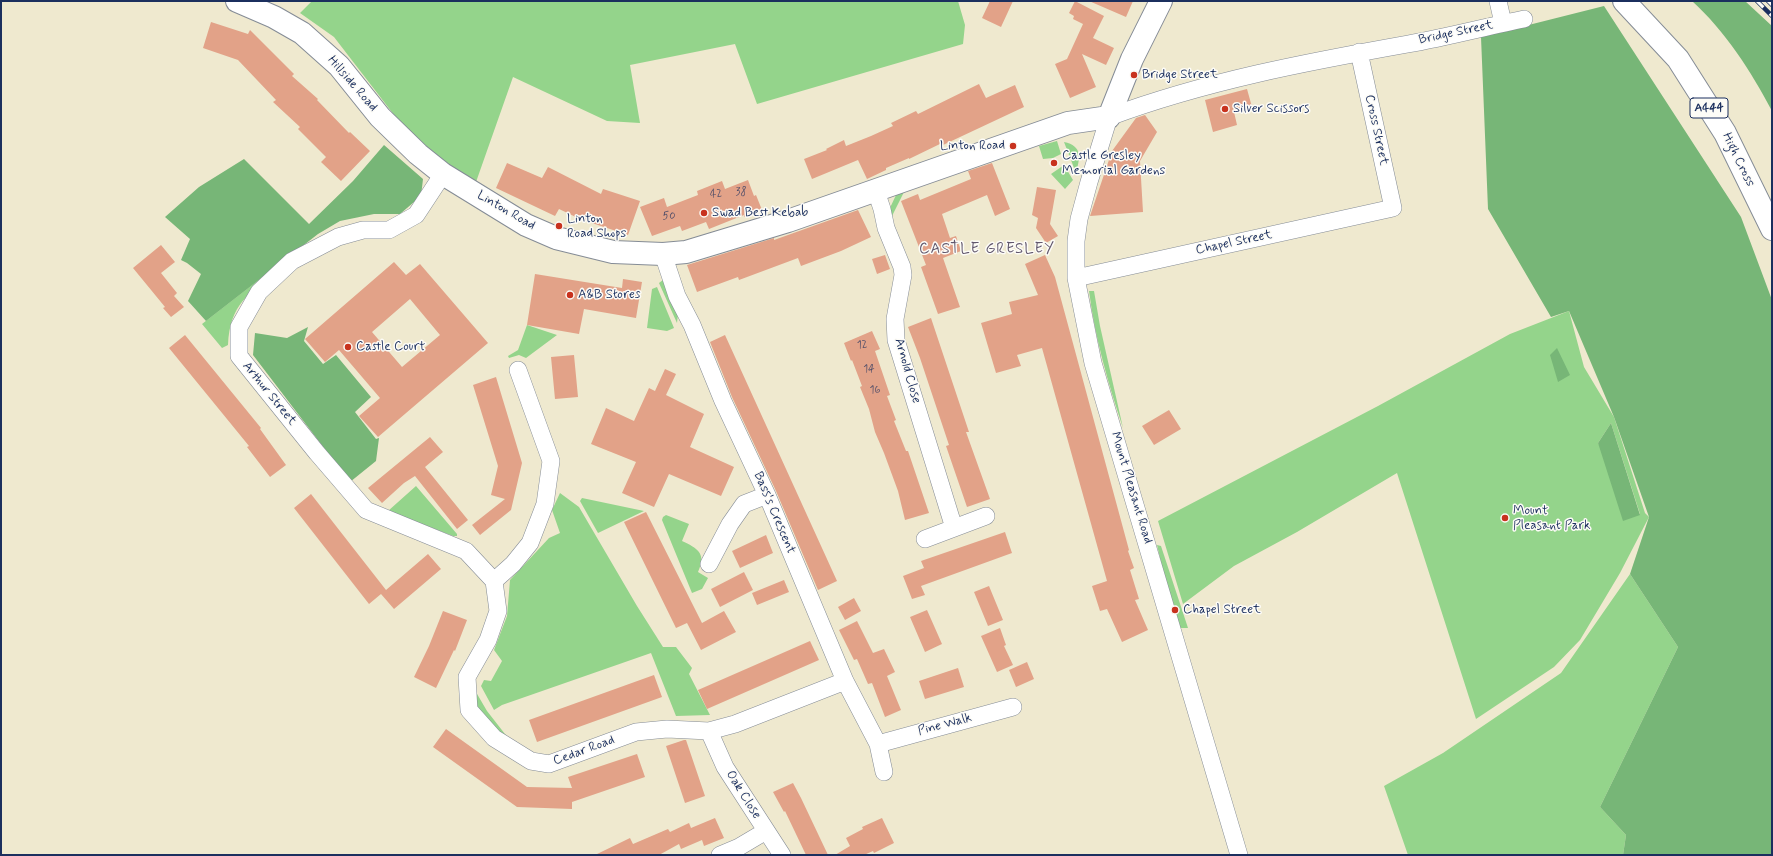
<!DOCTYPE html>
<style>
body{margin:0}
#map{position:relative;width:1773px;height:856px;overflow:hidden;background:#efe9cf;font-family:Mynerve,sans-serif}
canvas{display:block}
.frame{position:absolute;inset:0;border:2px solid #1b2f5e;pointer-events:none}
</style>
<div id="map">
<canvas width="1773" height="856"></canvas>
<div class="frame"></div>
</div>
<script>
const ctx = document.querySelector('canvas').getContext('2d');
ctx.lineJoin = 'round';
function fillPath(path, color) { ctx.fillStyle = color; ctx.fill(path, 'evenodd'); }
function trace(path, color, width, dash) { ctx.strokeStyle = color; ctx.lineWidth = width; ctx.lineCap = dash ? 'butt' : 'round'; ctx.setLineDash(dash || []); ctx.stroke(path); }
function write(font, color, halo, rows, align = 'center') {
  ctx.font = font + ' Mynerve,sans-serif'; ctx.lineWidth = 3; ctx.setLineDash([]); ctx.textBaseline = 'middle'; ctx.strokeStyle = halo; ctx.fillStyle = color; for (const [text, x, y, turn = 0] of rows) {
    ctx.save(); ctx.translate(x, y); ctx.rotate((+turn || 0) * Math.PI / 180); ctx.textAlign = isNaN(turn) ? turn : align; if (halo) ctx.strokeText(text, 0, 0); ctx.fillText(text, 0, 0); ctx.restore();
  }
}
fillPath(new Path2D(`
 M312 1H958L965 25 963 44 757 104 735 44 630 65 640 123 607 121 513 77 476 182 418 146 334 37 300 13Z
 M1057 141 1061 154 1053 158 1043 159 1039 146Z
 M1064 142C1083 146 1080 158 1076 173Z
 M1064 165 1073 180 1065 189 1051 174Z
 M904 192 890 220 889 210 896 195Z
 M274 268 277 270C248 295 230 304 228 345L222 348 202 324Z
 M663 280 678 314 677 323 659 283Z
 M657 287 674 328 667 331 647 328 652 289Z
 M1089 291H1094L1100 326 1123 428C1108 383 1095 338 1089 291Z
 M1569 311 1584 367 1614 417 1645 513 1649 517 1620 573 1580 640 1554 667 1476 719 1397 473 1297 532 1234 566 1183 604 1158 521 1378 406 1510 334ZM1611 423 1640 514V515L1598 443Z
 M527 325 557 335 526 358 519 355 509 358 508 356 518 350Z
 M416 486 457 534V536H453L388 511Z
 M560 493 579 507 637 606 663 647H676L692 668 689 674 710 715 676 716 651 653 502 705 494 710 481 686 484 680 491 681 502 661 494 650 507 616 510 580 549 538 560 533 552 510Z
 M582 498 644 511 598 533 580 501Z
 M666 515 689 524 682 541C697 548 707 553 698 572L708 578 702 589 692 593 662 520 663 517Z
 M1157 545 1161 546 1188 628H1180L1164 575Z
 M1630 574 1678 647 1600 807 1626 835 1623 855H1408L1384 786 1443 753 1561 673Z
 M473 687 487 711 512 743 493 729 476 708Z`), '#94d48b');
fillPath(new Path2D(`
 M1692 1H1745L1772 26V111C1751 71 1725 31 1692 1Z
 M1604 6 1741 217 1772 300V855H1623L1626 835 1600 807 1678 647 1630 574 1649 517 1614 417 1569 311 1551 317 1488 209 1481 37Z
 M384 145 423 179 421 196 400 214H374L340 221 318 234 206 321 188 301 201 274 187 263 181 260 190 239 165 217 199 187 244 159 309 224 353 181Z
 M308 327 304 341 323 364 336 355 371 397 355 412 376 439 379 438 376 461 350 482 253 355 255 333 287 338Z
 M1557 348 1570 375 1558 382 1550 355Z
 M1611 423 1640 515 1623 521 1598 443Z`), '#77b677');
fillPath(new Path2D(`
 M990 1H1013L1001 27 982 18Z
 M1075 1 1104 16 1093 38 1114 48 1106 65 1082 54 1096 87 1070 98 1055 64 1067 59 1083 24 1073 19 1074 16 1069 13Z
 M1089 1H1133L1126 17Z
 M211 22 248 34 250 30 294 74 292 76 318 99 317 100 349 133 350 132 370 151 341 181 321 162 326 157 298 129 300 127 273 102 276 100 238 60 203 48Z
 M979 84 986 98 1015 85 1024 107 943 145 942 143 909 159V158L886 168V170L867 179 858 160 812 179 804 159 827 150 826 149 844 140 846 146 871 136 893 126 891 123 916 111 918 114Z
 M1247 89 1252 107 1234 112 1237 125 1213 132 1205 100Z
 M1145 115 1157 132 1140 161 1143 212 1090 216 1112 151 1136 118Z
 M507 163 542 178 548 167 601 194 603 189 640 201 628 235 580 219 559 209 555 216 496 188Z
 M992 163 1010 209 995 216 987 195 942 214 950 238 956 236 961 251 943 258 960 307 938 314 921 267 926 265 901 201 918 194 920 200 971 179 968 171Z
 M748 180 754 196 756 195 762 210 744 217V215L709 229 706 222 682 231 680 226 652 236 640 207 664 198 667 207 698 195 697 191 722 181 725 189Z
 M1037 187 1056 190 1050 224 1058 236 1046 243 1036 228 1038 218 1032 215Z
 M858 210 871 237 841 251 801 266 798 258 739 280 738 277 697 292 687 265 774 238V240Z
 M161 245 175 262 161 273 177 293 174 296 184 307 171 317 163 308 165 307 133 268Z
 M885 255 890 269 877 274 872 259Z
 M1045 255 1055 277 1129 550 1128 551 1134 568 1130 570 1139 599 1135 600 1148 630 1122 642 1107 609 1100 611 1092 586 1107 581 1042 348 1017 355 1021 366 996 373 981 323 1012 314 1009 302 1038 295 1025 264Z
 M394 262 406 275 420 264 488 343 378 437 359 416 380 398 339 350 325 362 305 339ZM410 299 440 335 402 367 372 332Z
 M535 274 622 288 623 279 642 282 636 318 584 309 579 334 527 325Z
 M931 318 969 432H966L990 499 967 507 946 446 949 445 920 358 908 327Z
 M872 331 880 349 875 351 890 395 887 396 896 420 894 421 906 451H908L929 513 905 520 898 491 884 453 875 432 869 409 860 387 862 386 852 360 851 361 844 343Z
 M185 335 261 428 260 429 286 465 270 477 247 447 249 446 169 348Z
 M725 335 837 581 818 590 776 491 732 397 710 342Z
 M574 355 578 397 555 399 551 357Z
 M665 369 676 374 666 395 704 414 690 447 734 467 721 496 669 474 654 507 622 493 636 462 591 444 606 408 634 421 649 388 655 391Z
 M496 377 522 463 511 510 480 535 472 525 505 499 491 495 498 466 473 385Z
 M1169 410 1181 429 1154 445 1142 426Z
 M430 437 443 452 425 467 468 520 457 529 415 476 404 483 382 503 368 488Z
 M311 494 386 590 428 554 441 569 394 609 381 594 369 604 294 508Z
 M646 512 702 623 724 611 736 632 701 650 687 623 676 628 624 522Z
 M1005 532 1012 553 921 586 925 595 912 599 903 576 924 568 921 561Z
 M766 535 773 553 740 568 732 551Z
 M744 572 753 590 720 607 711 589Z
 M784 580 789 592 757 605 752 593Z
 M989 586 1003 620 988 626 974 592Z
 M854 598 861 611 845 620 838 607Z
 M927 610 942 644 925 652 910 617Z
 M443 611 467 620 455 651 454 650 436 688 414 677 429 646Z
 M857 621 873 653 884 649 895 672 887 676 901 710 885 717 872 683 868 684 857 659 854 660 839 630Z
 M1000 628 1006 645 1004 646 1013 665 997 672 981 636Z
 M810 641 819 660 707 709 698 690Z
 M1027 662 1034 679 1016 687 1009 670Z
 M958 668 964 687 925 699 919 681Z
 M654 675 662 697 537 742 529 720Z
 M446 729 527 787 572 788 568 777 637 754 645 777 572 802V809L517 807 433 747Z
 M684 740H686L705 796 685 803 666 746Z
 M793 783 801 798 828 855H806L785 811 784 812 773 792Z
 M715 818 724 838 704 846 702 840 681 849 679 844 659 855H595L630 838 633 844 668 829 670 832 689 823 691 828Z
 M882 818 894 843 874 853 873 851 864 855H835L850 846 846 838 863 829 862 827Z`), '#e2a288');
const minor = new Path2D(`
 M1498 1 1503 23
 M443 174 416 215 389 230H363L338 237 292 261 259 292 239 327V356L317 453 366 510 466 551 494 581
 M876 191 882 209 886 228 902 267 903 275 895 319 896 340 954 528
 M663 254 677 296 692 325 723 401 767 495 845 681 878 744 884 772
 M1076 278 1393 208 1359 52
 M925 539 986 516
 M709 564 730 524 744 504 767 495
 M494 581 498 611 488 640 467 677 469 710 494 738 531 761 549 764 636 732 667 729 709 731 735 724 845 681
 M494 581 513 564 530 543 545 504 551 461 518 370
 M709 731 725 767 782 855
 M878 744 1013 707
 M720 855 739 847 766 831
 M1239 855 1093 363 1076 278V241L1079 219 1089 182 1109 117C1206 81 1307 62 1408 44 1447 37 1485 27 1524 19`);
const tertiary = new Path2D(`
 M237 1 274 17 302 33 339 66 380 117 418 154 443 174 526 225 556 238 613 252 663 254 686 252 788 221 1068 123 1109 117 1132 59 1161 1`);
const trunk = new Path2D(`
 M1624 1 1678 59 1725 133 1772 229`);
trace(minor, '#858c96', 18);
trace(tertiary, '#858c96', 24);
trace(trunk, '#858c96', 24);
trace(minor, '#fff', 17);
trace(tertiary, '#fff', 22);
trace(trunk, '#fff', 22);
const rail = new Path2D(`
 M1757 1 1772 16
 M1768 1 1772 5`);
trace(rail, '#1b2f5e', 4.5);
trace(rail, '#fdfcf7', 3, [9]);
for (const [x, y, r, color] of [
 [1134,75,4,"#c8321e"],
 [1225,109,4,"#c8321e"],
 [1013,146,4,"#c8321e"],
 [1054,163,4,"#c8321e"],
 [704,213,4,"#c8321e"],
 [559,226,4,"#c8321e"],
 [570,295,4,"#c8321e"],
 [348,347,4,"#c8321e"],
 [1505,518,4,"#c8321e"],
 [1175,610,4,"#c8321e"]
]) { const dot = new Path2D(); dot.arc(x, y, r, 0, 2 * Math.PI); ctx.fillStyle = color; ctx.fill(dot); trace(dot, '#fdfcf7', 1.5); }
write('11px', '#4d4c68', null, [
 ["38",741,193],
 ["42",716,195],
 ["50",669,217],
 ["12",862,346],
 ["14",869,370],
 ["16",875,391]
]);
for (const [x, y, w] of [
 [1709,108,38]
]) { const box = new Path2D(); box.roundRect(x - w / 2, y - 10, w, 20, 3); ctx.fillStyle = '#fdfcf7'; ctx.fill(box); trace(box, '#1b2f5e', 1); }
write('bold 12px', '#1b2f5e', null, [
 ["A444",1709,108]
]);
write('13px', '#1b2f5e', '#fdfcf7', [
 ["Bridge Street",1456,33,-12],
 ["Hillside Road",352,84,49],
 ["Cross Street",1376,130,78],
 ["High Cross",1738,160,64],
 ["Linton Road",506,211,30],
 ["Chapel Street",1234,243,-12],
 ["Arnold Close",907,371,74],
 ["Arthur Street",269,394,51],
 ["Mount Pleasant Road",1131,488,73],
 ["Bass's Crescent",774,513,67],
 ["Pine Walk",945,725,-15],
 ["Cedar Road",584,751,-20],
 ["Oak Close",743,795,58]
]);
write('13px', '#1b2f5e', '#fdfcf7', [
 ["Bridge Street",1142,75],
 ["Silver Scissors",1233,109],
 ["Linton Road",1005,146,"right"],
 ["Castle Gresley",1062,156],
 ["Memorial Gardens",1062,171],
 ["Swad Best Kebab",712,213],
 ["Linton",567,219],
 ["Road Shops",567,234],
 ["A&B Stores",578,295],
 ["Castle Court",356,347],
 ["Mount",1513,511],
 ["Pleasant Park",1513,526],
 ["Chapel Street",1183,610]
], 'left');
ctx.letterSpacing = '1px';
write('15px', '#61576d', '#fdfcf7', [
 ["CASTLE GRESLEY",987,250]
]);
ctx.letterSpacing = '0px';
</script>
